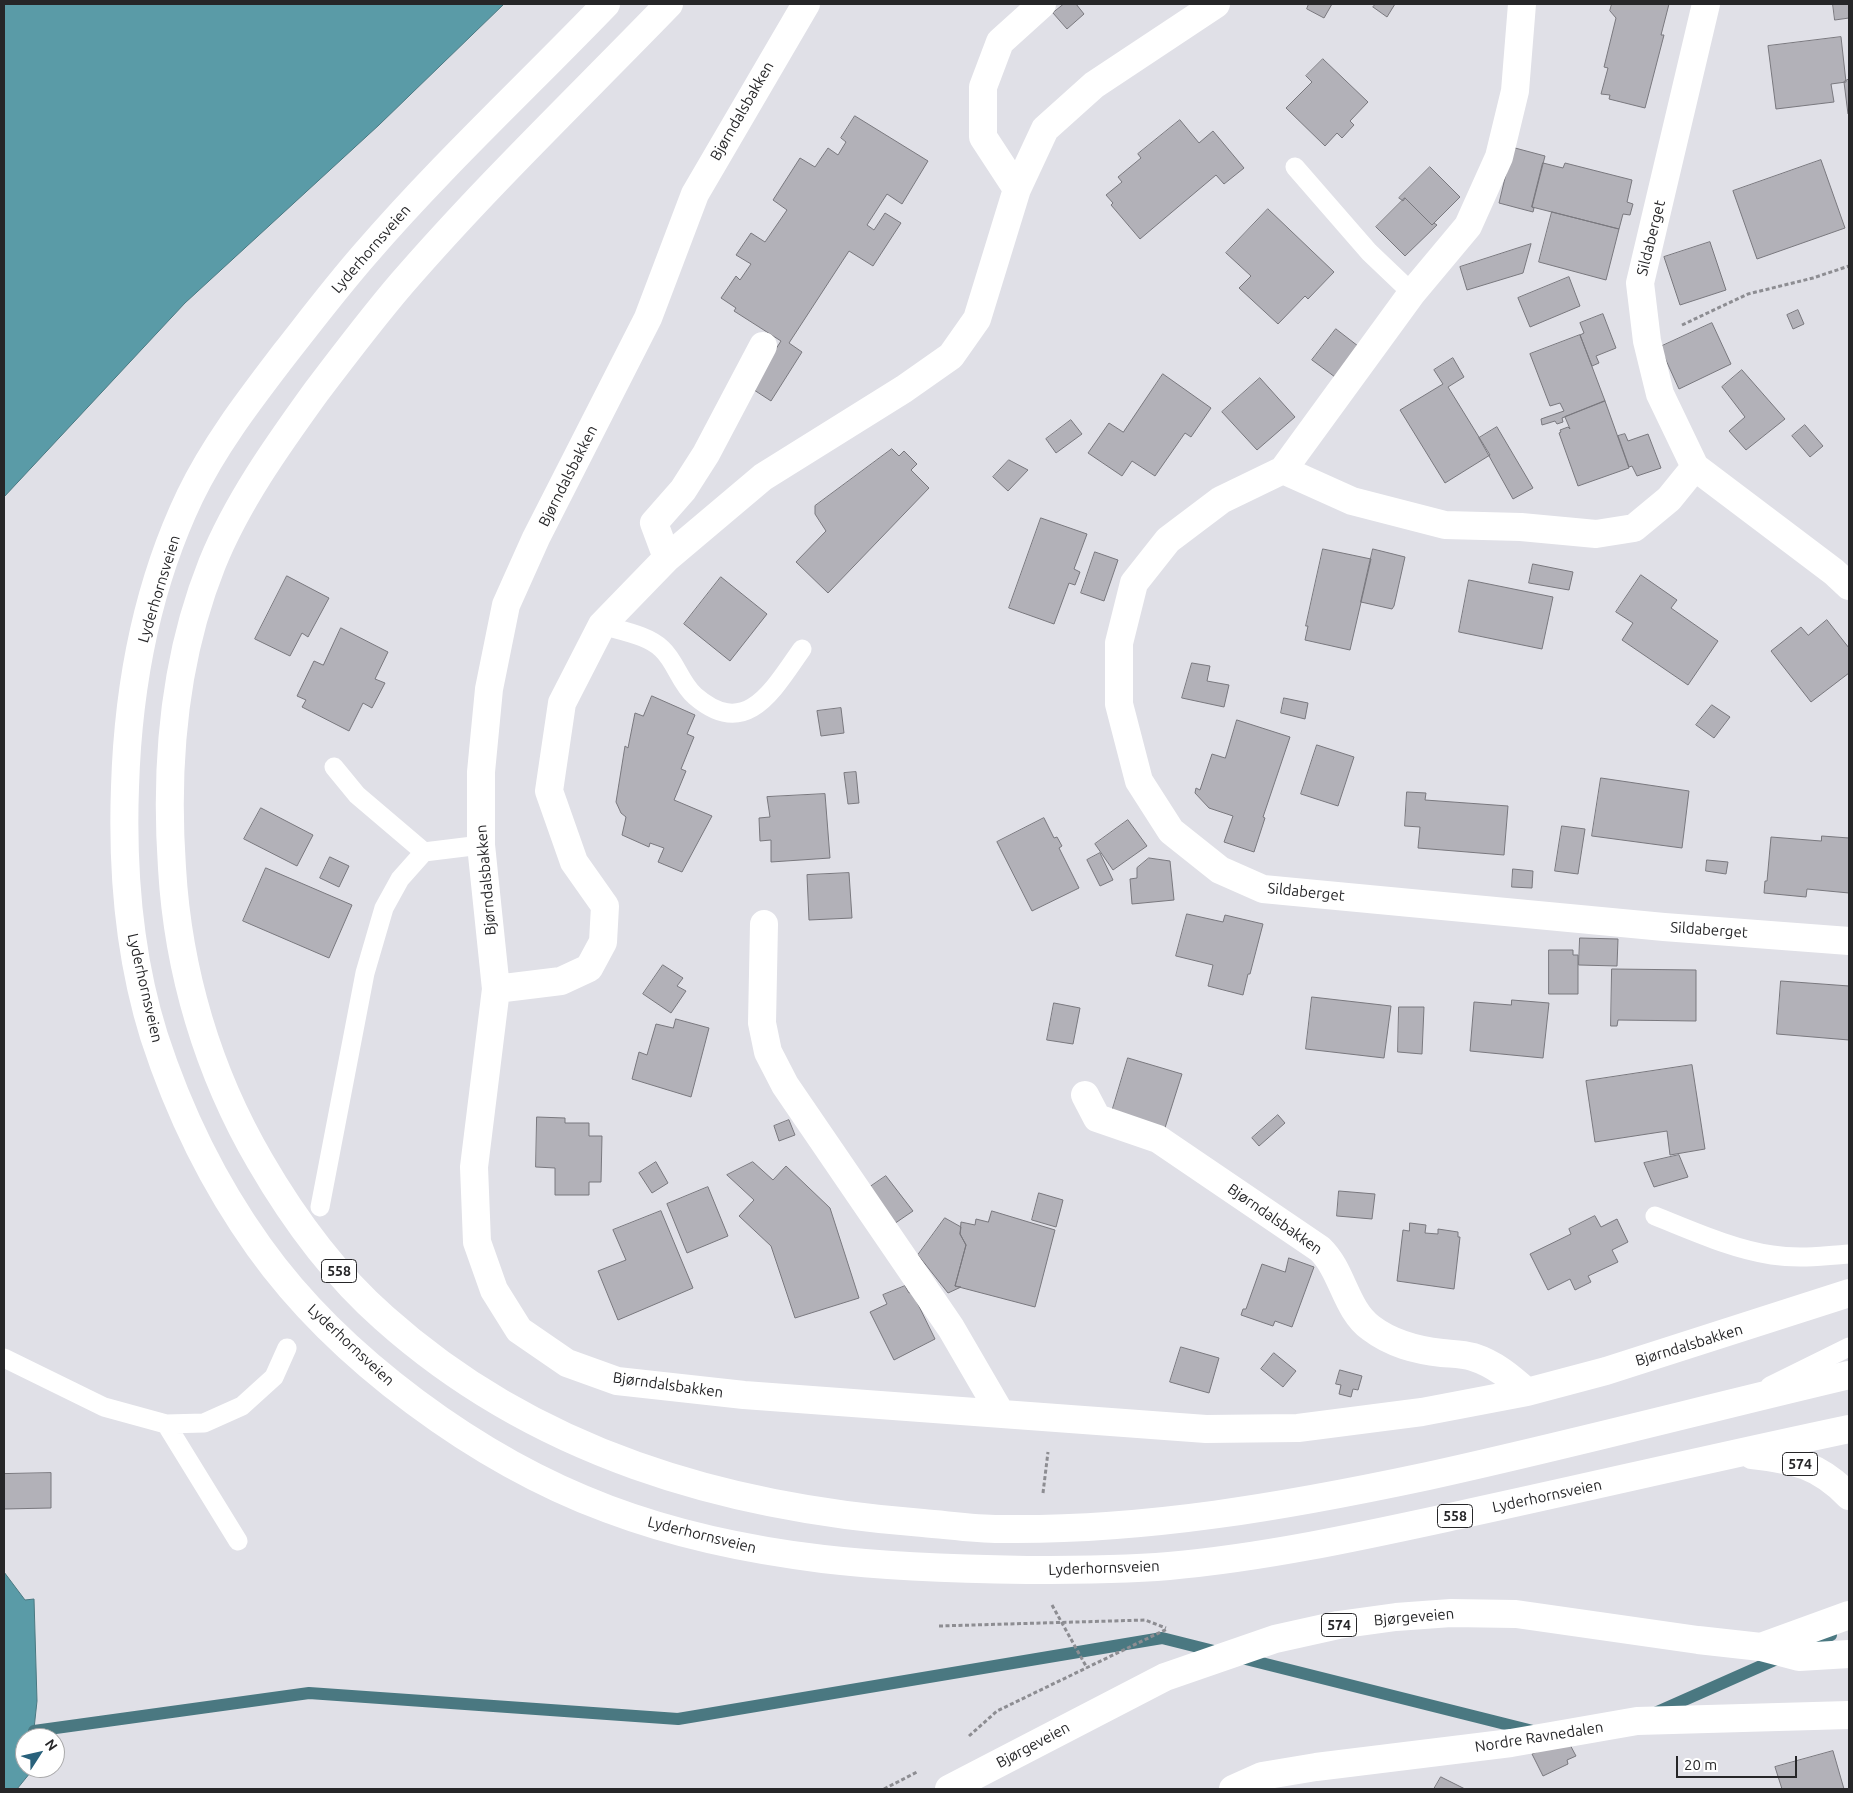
<!DOCTYPE html>
<meta charset="utf-8">
<style>
body{margin:0}
#map{position:relative;width:1853px;height:1793px;overflow:hidden;background:#e0e0e7;font-family:Ubuntu,sans-serif}
canvas{display:block}
.frame{position:absolute;inset:0;border:5px solid #262628;pointer-events:none}
.north{position:absolute;left:15px;top:1728px;width:50px;height:50px;box-sizing:border-box;background:#fff;border:1px solid #a8a8a9;border-radius:50%;rotate:55deg;font-size:14px;font-weight:700;line-height:20px;text-align:center;color:#262628}
.north::after{content:'';display:block;margin:auto;width:18px;height:22px;background:#29617b;clip-path:polygon(50% 0,100% 100%,50% 72%,0 100%)}
.scale{position:absolute;left:1676px;top:1756px;width:121px;height:22px;box-sizing:border-box;border:2px solid #262628;border-top:0;padding-left:6px;font-size:15px;line-height:18px;white-space:nowrap;color:#262628;-webkit-text-stroke:4px #fff;paint-order:stroke}
</style>
<div id="map">
<canvas width="1853" height="1793"></canvas>
<div class="frame"></div>
<div class="north">N</div>
<div class="scale">20 m</div>
</div>
<script>
const ctx = document.querySelector('canvas').getContext('2d');
ctx.lineJoin = 'round';
function fillPath(path, color) { ctx.fillStyle = color; ctx.fill(path, 'evenodd'); }
function trace(path, color, width, dash) { ctx.strokeStyle = color; ctx.lineWidth = width; ctx.lineCap = dash ? 'butt' : 'round'; ctx.setLineDash(dash || []); ctx.stroke(path); }
function write(font, color, halo, rows, align = 'center') {
  ctx.font = font + ' Ubuntu,sans-serif'; ctx.lineWidth = 4; ctx.setLineDash([]); ctx.textBaseline = 'middle'; ctx.strokeStyle = halo; ctx.fillStyle = color; for (const [text, x, y, turn = 0] of rows) {
    ctx.save(); ctx.translate(x, y); ctx.rotate((+turn || 0) * Math.PI / 180); ctx.textAlign = isNaN(turn) ? turn : align; if (halo) ctx.strokeText(text, 0, 0); ctx.fillText(text, 0, 0); ctx.restore();
  }
}
const water = new Path2D(`
 M4 4H504L379 125 185 303 4 497Z
 M4 1572 25 1600 34 1599 37 1701 33 1738H25V1768H30V1773L17 1789H4Z`);
fillPath(water, '#5a9ba7');
trace(water, '#4a7881', 1);
trace(new Path2D(`
 M1655 1713 1831 1635
 M34 1731 309 1693 678 1719 1162 1638 1533 1731`), '#4a7881', 12);
const building = new Path2D(`
 M1064 4H1076L1084 14 1067 29 1053 13Z
 M1309 4H1332L1324 18 1307 9Z
 M1376 4H1395L1387 17 1373 7Z
 M1612 4H1669L1661 35H1664L1645 108 1609 99 1610 95 1601 94 1608 68 1604 67 1616 18 1610 11Z
 M1833 4H1849V18L1835 20Z
 M1841 37 1846 82 1831 84 1834 102 1776 109 1768 46Z
 M1323 59 1368 102 1350 121 1354 125 1342 138 1337 133 1325 146 1286 108 1312 82 1306 76Z
 M1849 79V114H1848L1844 82Z
 M855 116 928 161 902 204 887 194 867 225 874 230 885 213 901 223 873 266 849 251 789 343 802 352 771 401 751 388 781 341 734 311 736 308 721 298 736 276 740 280 751 264 736 255 751 233 765 242 787 210 773 200 800 158 815 167 828 148 838 155 846 142 841 138Z
 M1180 120 1199 143 1213 131 1244 168 1224 184 1216 175 1140 239 1111 205 1113 203 1106 195 1122 182 1118 177 1141 158 1138 154Z
 M1515 148 1545 156 1532 207 1534 208 1533 212 1499 203 1512 149Z
 M1821 160 1845 228 1757 259 1733 191Z
 M1543 163 1563 168 1565 163 1632 180 1627 202 1633 204 1630 215 1623 214 1619 229 1532 207Z
 M1430 167 1460 197 1432 225 1405 198 1403 201 1399 198Z
 M1405 198 1432 225 1434 223 1437 225 1405 256 1376 227Z
 M1268 209 1334 272 1308 299 1305 296 1278 324 1239 288 1251 276 1226 253Z
 M1552 212 1619 229 1606 280 1539 262Z
 M1710 242 1726 290 1680 305 1664 257Z
 M1531 244 1523 273 1467 290 1460 267Z
 M1569 277 1580 306 1530 327 1518 298Z
 M1798 310 1804 324 1793 329 1787 315Z
 M1603 314 1616 348 1596 356 1599 363 1592 366 1580 335 1584 333 1580 323Z
 M1712 323 1731 364 1679 389 1660 347Z
 M1336 329 1358 346 1335 377 1312 360Z
 M1580 335 1605 401 1562 418 1563 422 1557 424 1555 421 1542 425 1541 419 1564 411 1560 403 1550 406 1530 354Z
 M1453 358 1464 377 1448 387 1490 455 1445 483 1400 410 1443 384 1434 370Z
 M1742 370 1785 419 1746 450 1729 431 1745 417 1722 387Z
 M1163 374 1211 408 1191 437 1185 433 1155 476 1132 461 1122 476 1088 453 1109 423 1123 432Z
 M1260 378 1295 417 1257 450 1222 412Z
 M1605 401 1629 468 1578 486 1559 433 1561 432 1560 430 1568 427 1570 429 1565 417Z
 M1071 420 1082 434 1056 453 1046 439Z
 M1805 425 1823 446 1810 457 1792 436Z
 M1497 427 1533 488 1513 499 1479 438Z
 M1625 434 1628 441 1648 434 1661 468 1637 476 1632 466 1629 467 1618 436Z
 M892 449 899 456 904 451 917 464 911 470 929 488 828 593 796 562 826 531 815 514V506Z
 M1009 460 1028 470 1008 491 993 477Z
 M1041 518 1087 534 1074 569 1080 572 1075 585 1069 583 1054 624 1009 608Z
 M1323 549 1371 559 1350 650 1305 640 1308 626H1306Z
 M1373 549 1405 557 1394 606 1392 609 1361 602Z
 M1095 552 1118 560 1104 601 1081 593Z
 M1533 564 1573 572 1569 590 1529 583Z
 M1641 575 1677 600 1671 608 1718 641 1688 685 1622 640 1633 623 1616 612Z
 M287 576 329 598 308 637 302 633 290 656 255 639Z
 M721 577 767 614 730 661 684 624Z
 M1469 580 1553 597 1542 649 1459 632Z
 M1827 620 1849 648V673L1811 702 1771 651 1801 627 1808 635Z
 M341 628 388 652 375 679 385 683 372 708 363 703 349 731 302 707 306 700 297 696 314 661 323 665Z
 M1192 663 1210 666 1207 681 1229 685 1224 707 1182 698Z
 M652 696 695 715 687 734 694 737 681 769 686 771 674 800 712 816 682 872 658 862 664 848 650 843 649 847 622 835 626 817 621 813 616 802 625 746 628 748 635 713 643 716Z
 M1284 698 1308 703 1305 719 1281 713Z
 M1712 705 1730 717 1714 738 1696 725Z
 M841 708 844 733 821 736 817 711Z
 M1237 720 1290 737 1263 817 1265 818 1254 852 1224 842 1233 816 1209 808 1195 793 1196 788 1200 790 1212 754 1225 758Z
 M1317 745 1354 757 1338 806 1301 794Z
 M856 772 859 803 848 804 844 773Z
 M1601 778 1689 791 1682 848 1592 836Z
 M1407 792 1426 793 1425 800 1508 806 1504 855 1418 848 1420 827 1405 826Z
 M825 794 830 858 771 862V840L760 841 759 818 770 817 767 797Z
 M261 808 313 835 297 866 244 839Z
 M1044 818 1054 838 1057 837 1062 846 1059 848 1079 888 1032 911 997 842Z
 M1128 820 1147 846 1113 870 1095 844Z
 M1562 826 1585 829 1578 874 1555 871Z
 M1822 836 1849 838V893L1807 889 1806 897 1764 893 1765 881H1767L1771 837 1821 841Z
 M1100 853 1113 880 1100 886 1087 860Z
 M330 857 349 866 339 887 320 878Z
 M1149 858 1170 861 1174 900 1132 904 1130 879 1137 878V868Z
 M1707 860 1728 862 1726 874 1706 871Z
 M266 868 352 905 329 958 243 921Z
 M1513 869 1533 871 1532 888 1512 887Z
 M849 873 852 918 809 920 807 875Z
 M1187 914 1223 922 1225 915 1263 924 1250 974H1248L1243 995 1208 986 1213 965 1176 956Z
 M1580 938 1618 939 1617 966 1579 965Z
 M1549 950H1573V955H1578V994H1549Z
 M663 965 683 978 677 986 686 991 671 1013 643 994Z
 M1612 969 1696 970V1021L1618 1020 1617 1026H1611Z
 M1781 981 1849 986V1040L1777 1034Z
 M1312 997 1391 1006 1384 1058 1306 1049Z
 M1512 1000 1549 1003 1543 1058 1470 1051 1474 1002 1511 1005Z
 M1054 1003 1080 1008 1073 1044 1047 1040Z
 M1399 1007H1424L1422 1054 1398 1052Z
 M676 1019 709 1028 691 1097 632 1079 639 1052 647 1055 656 1024 673 1028Z
 M1128 1058 1182 1074 1164 1131 1111 1115Z
 M1692 1065 1705 1149 1670 1155 1667 1131 1595 1142 1586 1081Z
 M1278 1115 1285 1123 1259 1146 1252 1138Z
 M537 1117 565 1118V1123H589V1136H602L601 1182H589V1195H555V1168L536 1167Z
 M789 1120 795 1135 779 1141 774 1126Z
 M1679 1155 1688 1177 1654 1187 1644 1163Z
 M656 1162 668 1183 652 1193 639 1173Z
 M753 1162 773 1180 786 1166 830 1208 859 1298 795 1318 771 1246 739 1216 754 1200 727 1175Z
 M886 1176 913 1211 891 1226 867 1189Z
 M708 1187 728 1236 687 1253 667 1204Z
 M1339 1191 1375 1194 1372 1219 1337 1216Z
 M1039 1193 1063 1200 1056 1227 1032 1220Z
 M661 1211 693 1288 618 1320 598 1271 626 1260 613 1230Z
 M992 1211 1055 1230 1035 1307 955 1286 966 1245 960 1234 961 1222 975 1225 976 1219 988 1222Z
 M1595 1216 1601 1227 1617 1219 1628 1242 1612 1250 1618 1262 1588 1276 1591 1282 1575 1290 1570 1279 1548 1290 1530 1254 1571 1234 1569 1229Z
 M945 1218 961 1227 960 1234 966 1245 955 1286 961 1287 948 1293 918 1255Z
 M1410 1223 1426 1225 1425 1233 1438 1234V1229L1458 1232V1237H1460L1454 1289 1397 1281 1403 1230 1409 1231Z
 M1289 1258 1314 1267 1292 1327 1275 1321 1273 1326 1241 1315 1243 1309H1246L1262 1264 1285 1272Z
 M905 1286 909 1293 912 1292 935 1339 894 1360 870 1312 887 1304 883 1295Z
 M1181 1347 1219 1358 1209 1393 1170 1382Z
 M1274 1353 1296 1371 1283 1387 1261 1369Z
 M1340 1370 1362 1376 1358 1390 1353 1389 1351 1397 1339 1394 1341 1385 1336 1384Z
 M51 1473V1508L4 1509V1474Z
 M1568 1741 1576 1756 1567 1760 1568 1764 1543 1776 1532 1754 1557 1742Z
 M1833 1751 1844 1789H1782L1775 1767Z
 M1441 1777 1465 1789H1434Z`);
fillPath(building, '#b2b1b8');
trace(building, '#79787e', 1);
trace(new Path2D(`
 M1682 325 1748 294 1813 278 1849 266
 M1043 1493 1048 1452
 M1052 1605 1087 1668
 M939 1626 1145 1620 1166 1628
 M969 1736 997 1711 1167 1629
 M884 1789 917 1772`), '#8d8d92', 3, [4, 2.5]);
trace(new Path2D(`
 M1295 167 1369 252 1412 293
 M602 625C621 631 648 635 662 649 676 662 680 683 695 696 747 741 774 688 802 649
 M334 767 357 795 424 852
 M320 1207 365 973 384 908 400 879 424 852 481 845
 M1655 1216C1693 1231 1732 1249 1772 1255 1798 1259 1824 1256 1849 1254
 M4 1358 104 1407 166 1424 204 1423 242 1406 274 1377 287 1348
 M1770 1386 1849 1347
 M166 1424 238 1541`), '#fff', 19);
trace(new Path2D(`
 M806 4 695 194 648 318 536 538 506 605 489 689 481 772V845L496 989 474 1167 477 1242 494 1290 519 1330 567 1363 617 1381 744 1395 1206 1429 1298 1428 1422 1412 1527 1392 1606 1371 1849 1293
 M1522 4 1515 91 1499 157 1468 226 1412 293 1283 470 1221 500 1168 540 1134 583 1119 643V704L1139 781 1171 831 1220 870 1263 889 1664 927 1849 941
 M1706 4 1640 283 1647 341 1660 394 1695 467 1834 572 1849 586
 M1017 189 983 137V87L1000 42 1042 4
 M1283 470 1352 501 1445 525 1521 527 1596 534 1634 528 1669 499 1695 467
 M667 558 654 523 683 490 706 454 763 346
 M764 924 762 1023 768 1052 785 1085 951 1328 1001 1414
 M496 989 561 981 589 968 603 942 605 906 574 862 549 791 562 703 602 625 667 558 763 477 904 389 951 356 977 319 1017 189 1045 129 1094 85 1216 4
 M1085 1095 1097 1118 1158 1139 1320 1249C1343 1271 1345 1309 1371 1328 1392 1344 1416 1350 1442 1353 1452 1354 1463 1354 1473 1357 1495 1364 1510 1377 1527 1392
 M1233 1789 1262 1776 1316 1767 1511 1743 1637 1721 1849 1715`), '#fff', 28);
trace(new Path2D(`
 M606 4C526 87 441 166 365 254 337 286 312 319 286 352 251 398 215 444 190 496 147 586 128 688 125 787 122 870 129 956 154 1036 178 1110 214 1184 259 1247 339 1359 479 1461 608 1509 677 1535 749 1550 823 1559 891 1567 959 1569 1027 1570 1074 1570 1122 1570 1169 1566 1269 1557 1367 1535 1464 1514 1593 1486 1721 1456 1849 1429
 M669 4C580 96 486 186 402 283 372 318 344 355 316 392 277 446 237 502 212 564 174 659 165 766 172 868 178 971 208 1072 260 1161 293 1218 334 1274 384 1318 535 1453 725 1508 923 1523 948 1525 974 1529 1000 1529 1145 1531 1287 1506 1428 1476 1569 1445 1709 1408 1849 1375
 M1752 1455C1795 1460 1819 1465 1849 1496
 M1761 1647 1849 1615
 M949 1789 1165 1677 1275 1639 1338 1625 1396 1617 1451 1613 1516 1614 1698 1640 1761 1647 1799 1657 1849 1654`), '#fff', 28);
for (const [x, y, w] of [
 [339,1271,35],
 [1800,1464,35],
 [1455,1516,35],
 [1339,1625,35]
]) { const box = new Path2D(); box.roundRect(x - w / 2, y - 11.5, w, 23, 4); ctx.fillStyle = '#fff'; ctx.fill(box); trace(box, '#262628', 1); }
write('bold 14px', '#262628', null, [
 ["558",339,1271],
 ["574",1800,1464],
 ["558",1455,1516],
 ["574",1339,1625]
]);
write('15px', '#262628', '#fff', [
 ["Bjørndalsbakken",742,111,-60],
 ["Sildaberget",1651,238,-76],
 ["Lyderhornsveien",371,249,-49],
 ["Bjørndalsbakken",568,476,-63],
 ["Lyderhornsveien",159,589,-73],
 ["Bjørndalsbakken",486,880,-95],
 ["Sildaberget",1306,892,6],
 ["Sildaberget",1709,930,4],
 ["Lyderhornsveien",145,988,77],
 ["Bjørndalsbakken",1275,1219,35],
 ["Lyderhornsveien",351,1345,43],
 ["Bjørndalsbakken",1689,1345,-17],
 ["Bjørndalsbakken",668,1385,8],
 ["Lyderhornsveien",1547,1496,-12],
 ["Lyderhornsveien",702,1535,14],
 ["Lyderhornsveien",1104,1568,-2],
 ["Bjørgeveien",1414,1617,-5],
 ["Nordre Ravnedalen",1539,1737,-9],
 ["Bjørgeveien",1033,1745,-28]
]);
</script>
